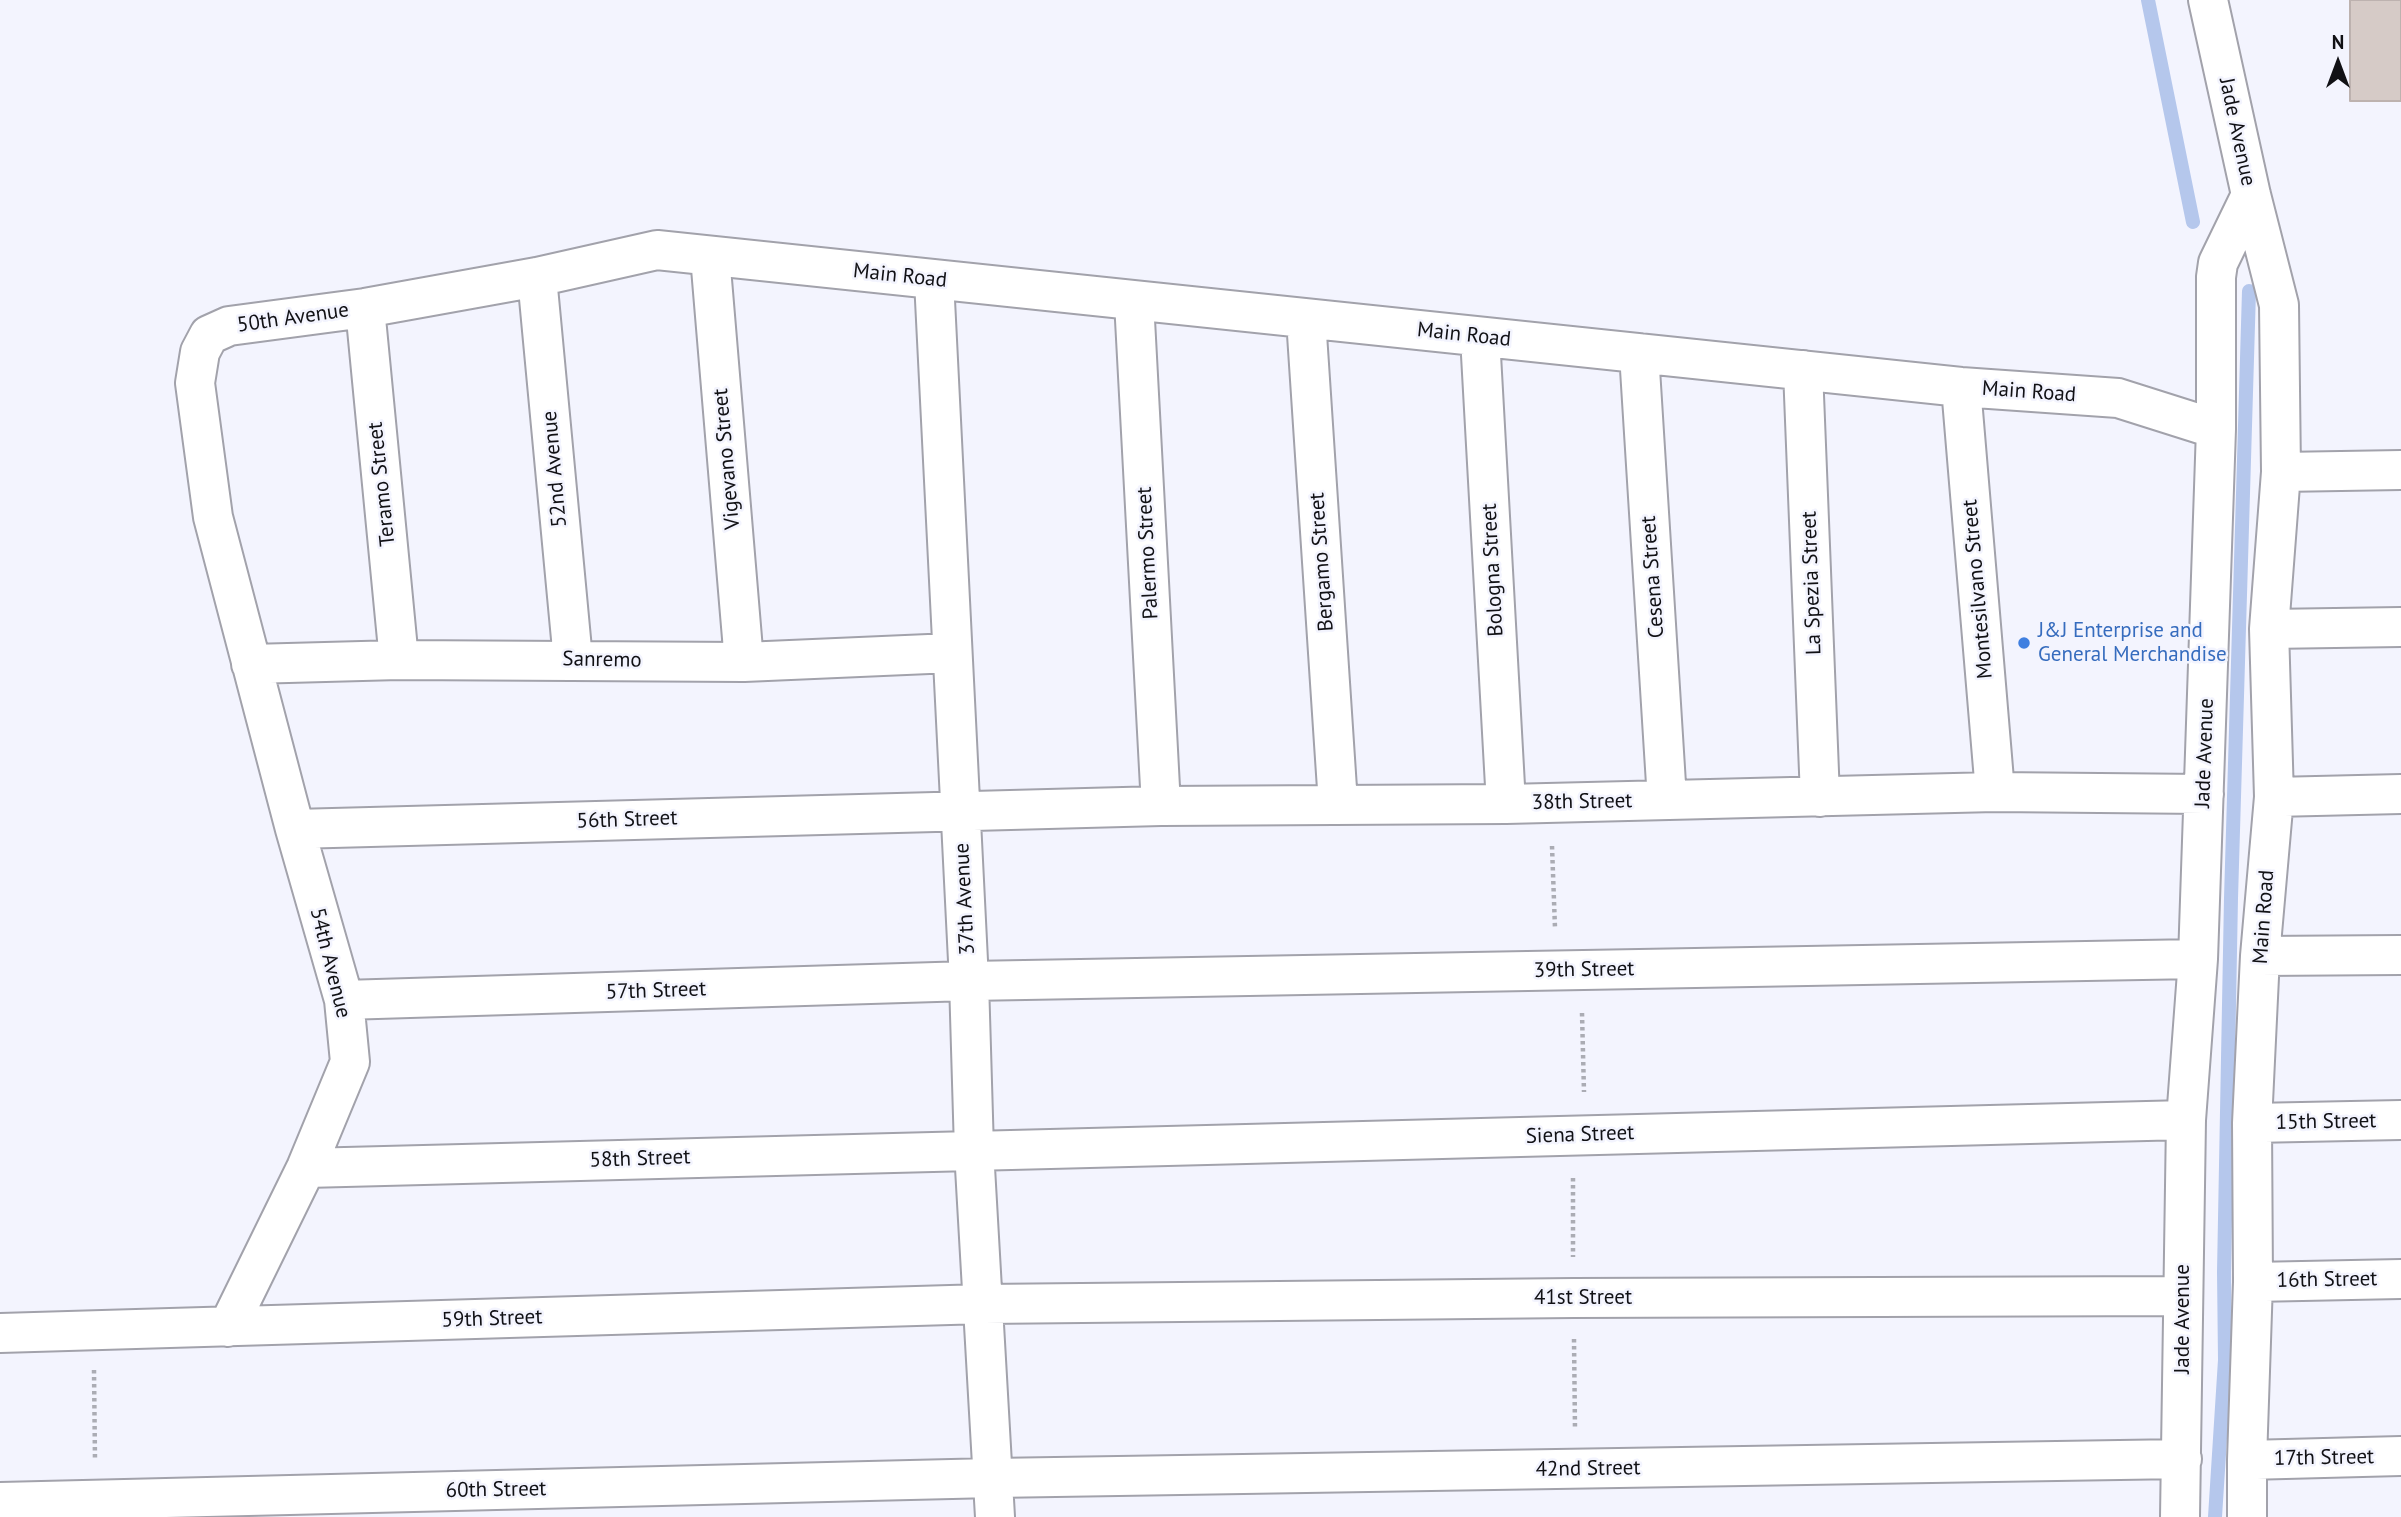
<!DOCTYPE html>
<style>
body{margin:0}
#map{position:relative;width:2401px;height:1517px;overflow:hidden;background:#f3f4fe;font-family:"PT Sans",sans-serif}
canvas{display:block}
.north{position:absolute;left:2303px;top:28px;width:70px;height:70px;-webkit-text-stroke:5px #f3f4fe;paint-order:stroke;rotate:0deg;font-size:19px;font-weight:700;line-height:28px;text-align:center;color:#111115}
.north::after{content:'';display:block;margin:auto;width:24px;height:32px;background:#111115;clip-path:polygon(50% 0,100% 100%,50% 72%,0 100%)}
</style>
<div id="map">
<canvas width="2401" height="1517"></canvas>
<div class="north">N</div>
</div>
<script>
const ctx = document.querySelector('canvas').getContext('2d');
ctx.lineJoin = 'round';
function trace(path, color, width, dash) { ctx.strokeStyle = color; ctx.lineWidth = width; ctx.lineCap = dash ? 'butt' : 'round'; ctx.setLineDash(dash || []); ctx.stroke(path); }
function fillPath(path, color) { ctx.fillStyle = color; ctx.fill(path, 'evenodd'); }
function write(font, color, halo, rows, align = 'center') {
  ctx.font = font + ' "PT Sans",sans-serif'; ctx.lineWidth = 5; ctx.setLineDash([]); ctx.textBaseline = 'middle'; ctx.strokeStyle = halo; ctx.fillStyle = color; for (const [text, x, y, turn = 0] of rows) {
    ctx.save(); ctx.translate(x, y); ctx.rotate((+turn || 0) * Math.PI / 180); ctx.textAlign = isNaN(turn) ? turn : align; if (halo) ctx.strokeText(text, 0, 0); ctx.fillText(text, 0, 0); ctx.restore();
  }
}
trace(new Path2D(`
 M2148 0 2193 222
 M2215 1517 2225 1360 2224 1272 2231 898 2249 291`), '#b5c7ec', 14);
const building = new Path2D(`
 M2350 0H2401V101H2350Z`);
fillPath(building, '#d6cbc7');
trace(building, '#bdb2af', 2);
const minor = new Path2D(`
 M2208 0 2251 195 2279 305 2281 472 2269 629 2274 797 2260 956 2252 1123 2253 1282 2247 1460V1517
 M710 256 744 662
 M537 277 573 660
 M934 280 969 981 974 1150 995 1517
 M1134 301 1161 806
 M365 308 399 660
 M1306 319 1338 804
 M1480 337 1506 804
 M1639 353 1667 800
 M1803 370 1820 797
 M1961 387 1995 792
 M2281 472 2401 470
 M2269 629 2401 627
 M251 664 399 660 744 662 952 653
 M2274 797 2401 794
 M295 829 1161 806 1506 804 1995 792 2204 794
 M2260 956 2401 955
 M344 1000 969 981 2198 959
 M2252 1123 2401 1120
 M306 1168 2186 1120
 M2253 1282 2401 1279
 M228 1327 306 1168 350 1062 344 1000 295 829 213 517 195 383 200 352 209 335 229 326 365 308 537 277 657 250 1961 387 2118 398 2216 429
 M0 1333 984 1304 1574 1298 2182 1296
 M2247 1460 2401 1456
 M0 1502 993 1478 2182 1459
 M2180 1517 2186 1120 2198 959 2216 429V277L2218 263 2251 195`);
trace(minor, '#a2a2ab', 42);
trace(new Path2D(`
 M1552 846 1555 928
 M1582 1013 1584 1092
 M1573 1178V1257
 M1574 1339 1575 1429
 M94 1370 95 1460`), '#abacb4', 4.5, [3.5, 3.5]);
trace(minor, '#fff', 38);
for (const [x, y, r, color] of [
 [2024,643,7,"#3f7fe0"]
]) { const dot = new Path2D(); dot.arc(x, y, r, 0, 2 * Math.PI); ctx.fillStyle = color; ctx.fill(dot); trace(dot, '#f3f4fe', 2.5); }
write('21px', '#111115', '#f3f4fe', [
 ["Jade Avenue",2237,132,78],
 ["Main Road",900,276,6],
 ["50th Avenue",293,318,-8],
 ["Main Road",1464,335,6],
 ["Main Road",2029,392,4],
 ["Vigevano Street",727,459,-95],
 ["52nd Avenue",555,469,-95],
 ["Teramo Street",382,484,-96],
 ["Palermo Street",1148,553,-93],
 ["Bergamo Street",1322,562,-94],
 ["Bologna Street",1493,570,-93],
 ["Cesena Street",1653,577,-94],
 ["La Spezia Street",1812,583,-92],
 ["Montesilvano Street",1978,589,-95],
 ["Sanremo",602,660,1],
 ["Jade Avenue",2205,753,-88],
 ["38th Street",1582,802,-1],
 ["56th Street",627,820,-2],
 ["37th Avenue",965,899,-93],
 ["Main Road",2264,917,-86],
 ["54th Avenue",330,963,76],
 ["39th Street",1584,970,-1],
 ["57th Street",656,991,-2],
 ["15th Street",2326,1122,-1],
 ["Siena Street",1580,1135,-2],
 ["58th Street",640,1159,-2],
 ["16th Street",2327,1280,-1],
 ["41st Street",1583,1298],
 ["59th Street",492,1319,-2],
 ["Jade Avenue",2183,1319,-90],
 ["17th Street",2324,1458,-1],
 ["42nd Street",1588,1469,-1],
 ["60th Street",496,1490,-1]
]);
write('21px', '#366cbe', '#f3f4fe', [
 ["J&J Enterprise and",2038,631],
 ["General Merchandise",2038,655]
], 'left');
</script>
